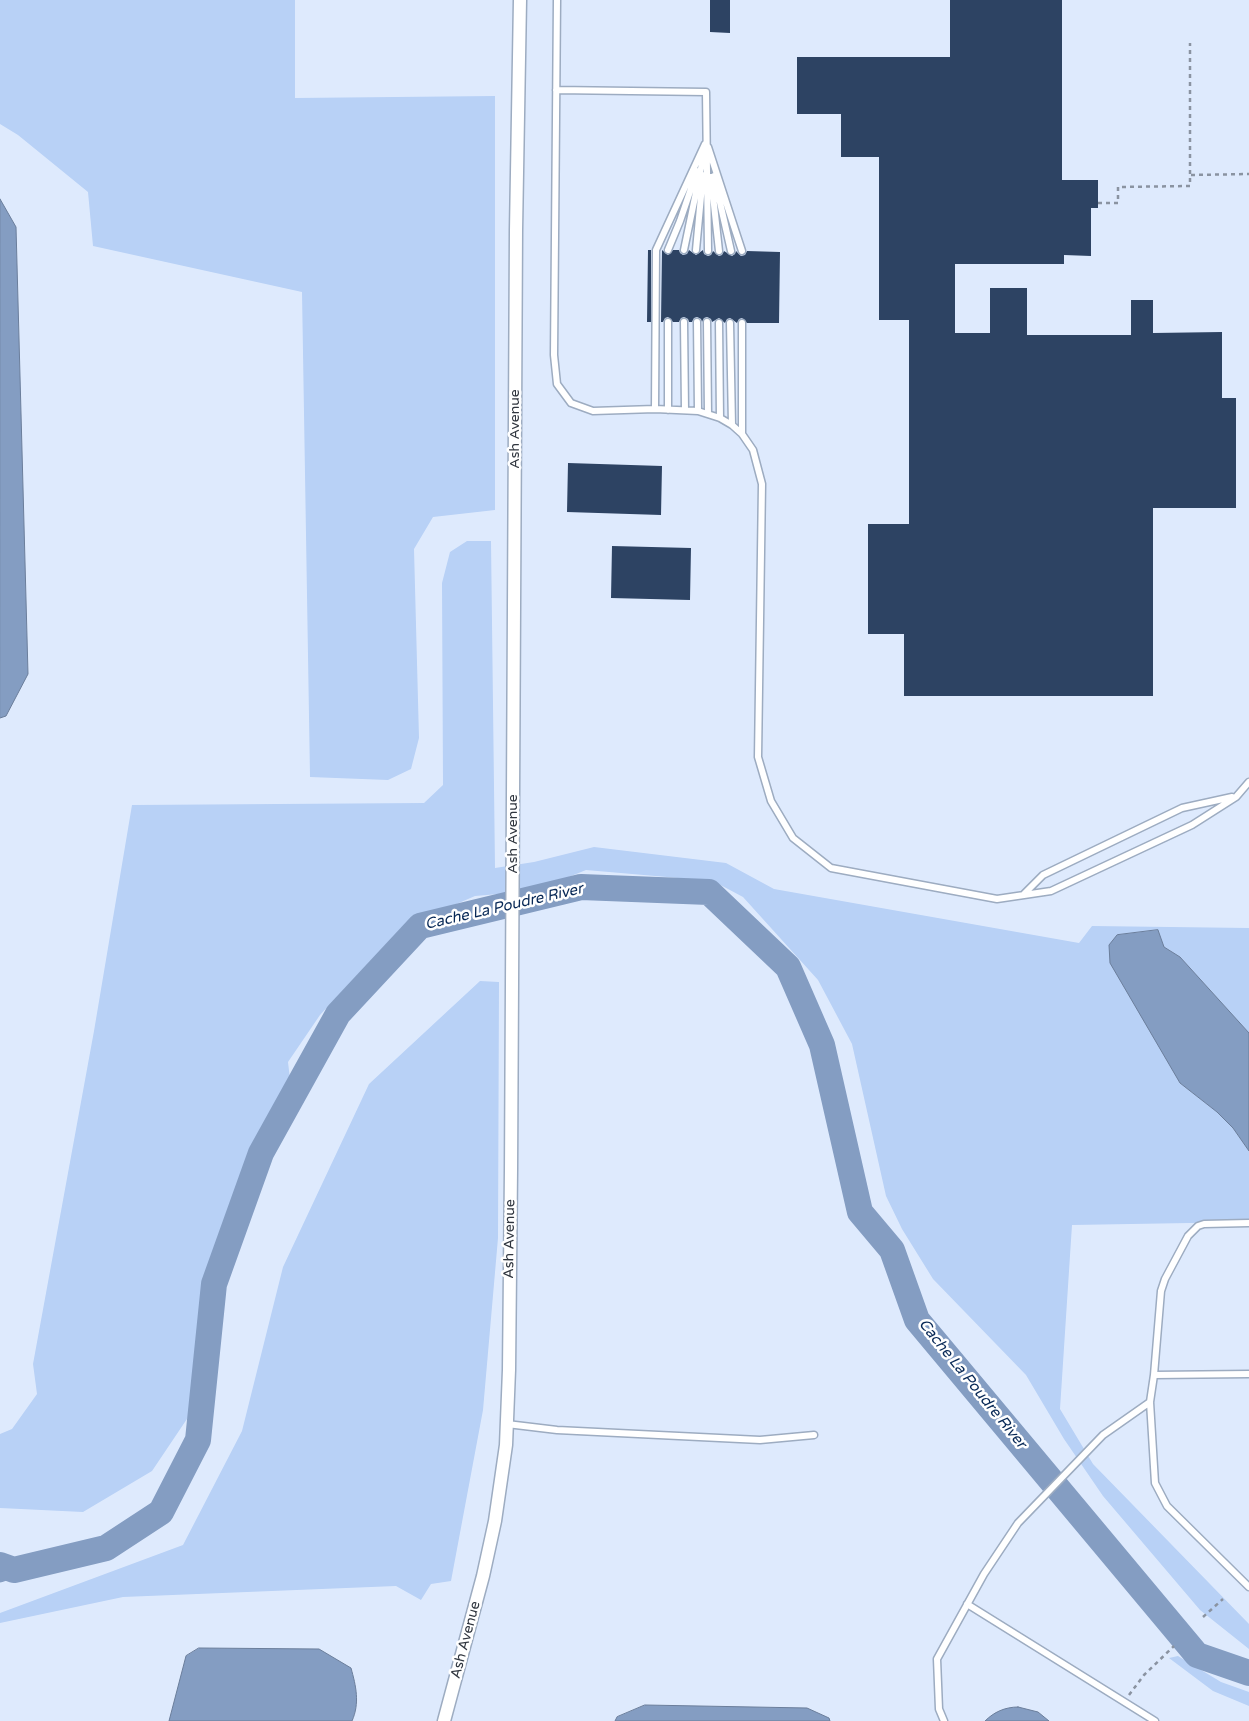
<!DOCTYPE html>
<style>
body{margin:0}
canvas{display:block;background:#deeafd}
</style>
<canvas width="1249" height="1721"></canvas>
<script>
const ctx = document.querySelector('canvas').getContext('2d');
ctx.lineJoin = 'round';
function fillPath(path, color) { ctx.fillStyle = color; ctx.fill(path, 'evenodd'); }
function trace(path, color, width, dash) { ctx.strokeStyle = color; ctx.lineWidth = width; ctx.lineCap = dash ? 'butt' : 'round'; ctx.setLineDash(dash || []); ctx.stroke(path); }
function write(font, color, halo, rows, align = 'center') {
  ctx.font = font + ' "Varela Round",sans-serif'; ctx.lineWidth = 5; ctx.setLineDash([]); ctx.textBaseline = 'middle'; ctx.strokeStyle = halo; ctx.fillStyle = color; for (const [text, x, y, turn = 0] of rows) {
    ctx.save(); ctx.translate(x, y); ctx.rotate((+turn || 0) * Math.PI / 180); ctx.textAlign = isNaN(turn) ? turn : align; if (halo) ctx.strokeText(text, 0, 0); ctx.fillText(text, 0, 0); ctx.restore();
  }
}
fillPath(new Path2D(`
 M0 0H295V98L495 96V510L433 517 414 549 419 738 411 769 388 780 310 777 302 292 93 246 88 192 18 135 0 124Z
 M467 541H491L495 868 534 862 594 847 726 863 774 889 1079 943 1092 926 1249 928V1033L1180 957 1164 947 1180 1083 1217 1112 1233 1128 1249 1151V1222L1072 1225 1060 1409 1093 1464 1249 1624V1649L1200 1610 1103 1496 1064 1439 1026 1375 933 1279 902 1229 886 1196 852 1044 818 980 743 897 713 881 586 870 534 891 475 896 401 928 320 1015 288 1062 290 1079 252 1158 208 1288 193 1410 152 1471 83 1512 0 1508V1434L12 1429 37 1394 33 1364 94 1031 132 805 424 803 443 785 442 583 450 552Z
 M480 981 499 982 498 1238 483 1410 451 1581 431 1584 421 1600 396 1586 123 1597 0 1623V1613L183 1545 242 1431 283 1267 369 1084Z
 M1178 1656 1221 1682 1249 1692V1706L1213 1691 1169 1658Z`), '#b8d1f6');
const water = new Path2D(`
 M0 199 16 227 28 674 6 716 0 718Z
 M1158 930 1164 947 1180 957 1249 1033V1151L1233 1128 1217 1112 1180 1083 1110 963 1109 945 1117 935Z
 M199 1648 319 1649 351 1668C356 1686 360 1703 352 1721H169L186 1656Z
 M645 1705 807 1708 829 1718 830 1721H615L617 1717Z
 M1018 1707 1038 1712 1049 1721H985C994 1712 1005 1707 1018 1707Z`);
fillPath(water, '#849dc2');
trace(water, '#6b7e9b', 1);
trace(new Path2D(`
 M0 1575 14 1570`), '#849dc2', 15);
trace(new Path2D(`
 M0 1565 14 1570 106 1548 161 1512 198 1440 214 1284 261 1153 338 1014 420 926 581 887 709 892 788 967 822 1045 860 1212 892 1250 917 1320 1197 1655 1249 1673`), '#849dc2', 26);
fillPath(new Path2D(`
 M710 0H730V33L710 32Z
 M950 0H1062V180H1098V208H1091V256L1064 255V264H955V333H990V288H1027V335H1131V300H1153V333L1222 332V398H1236V508H1153V696H904V634H868V524H909V320H879V157H841V114H797V57H950Z
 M648 250H651V322H647Z
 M662 250 668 255 673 250H679L680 253 683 255 687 254 689 250 696 255 703 250 704 254 708 256 711 255 713 251 719 256 722 255 724 251 732 256 735 254 736 251 741 256 745 255 747 251 780 252 779 323H747L742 318 739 319 737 323 730 318 727 319 725 323 719 318 712 322 711 319 707 317 704 318 702 322 701 319 697 317 694 318 692 322H689L688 319 684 317 681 318 679 322H673L668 317 665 318 663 322H661Z
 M568 463 662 466 661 515 567 512Z
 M612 546 691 548 690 600 611 598Z`), '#2d4363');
const service = new Path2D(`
 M557 0 554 355 557 384 571 403 593 411 655 409 698 411 720 418 732 425 742 434 753 450 762 484 758 757 771 801 793 838 831 868 997 899 1051 891 1192 825 1236 797 1249 782
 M556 90 706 92 708 251
 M708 147 742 251
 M714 176 731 251
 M711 177 719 251
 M668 250 680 221 697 171
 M684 250 704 154
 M696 250 703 175
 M668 322V410
 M684 322 685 410
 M697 322 698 411
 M707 322 708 414
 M719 323 720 418
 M730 323 732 425
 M742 323V434
 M655 409 656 250 705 144
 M1023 895 1043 875 1182 808 1232 797
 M1249 1374 1154 1375 1150 1402 1155 1483 1167 1506 1249 1587
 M1154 1375 1161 1291 1165 1279 1188 1236 1198 1226 1204 1224 1249 1223
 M507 1424 557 1430 760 1440 814 1435
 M967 1604 1155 1721
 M944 1721 939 1709 937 1659 984 1574 1018 1523 1103 1435 1150 1402`);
const minor = new Path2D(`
 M444 1721 483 1576 495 1521 506 1445 509 1370 511 1170 516 230 520 0`);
trace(service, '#9dacc1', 9);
trace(minor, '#9dacc1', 15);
trace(new Path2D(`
 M1191 175 1249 174
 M1098 203H1118V187L1190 186V43
 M1203 1617 1223 1599
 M1129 1695 1144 1675 1174 1646`), '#8a93a1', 2.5, [4, 4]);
trace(service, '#fff', 6);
trace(minor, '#fff', 12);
write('14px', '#30363f', '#fff', [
 ["Ash Avenue",515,429,-90],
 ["Ash Avenue",513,834,-90],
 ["Ash Avenue",510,1239,-89],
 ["Ash Avenue",466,1640,-75]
]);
write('italic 15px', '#072856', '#fff', [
 ["Cache La Poudre River",504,907,-13],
 ["Cache La Poudre River",972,1384,51]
]);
</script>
